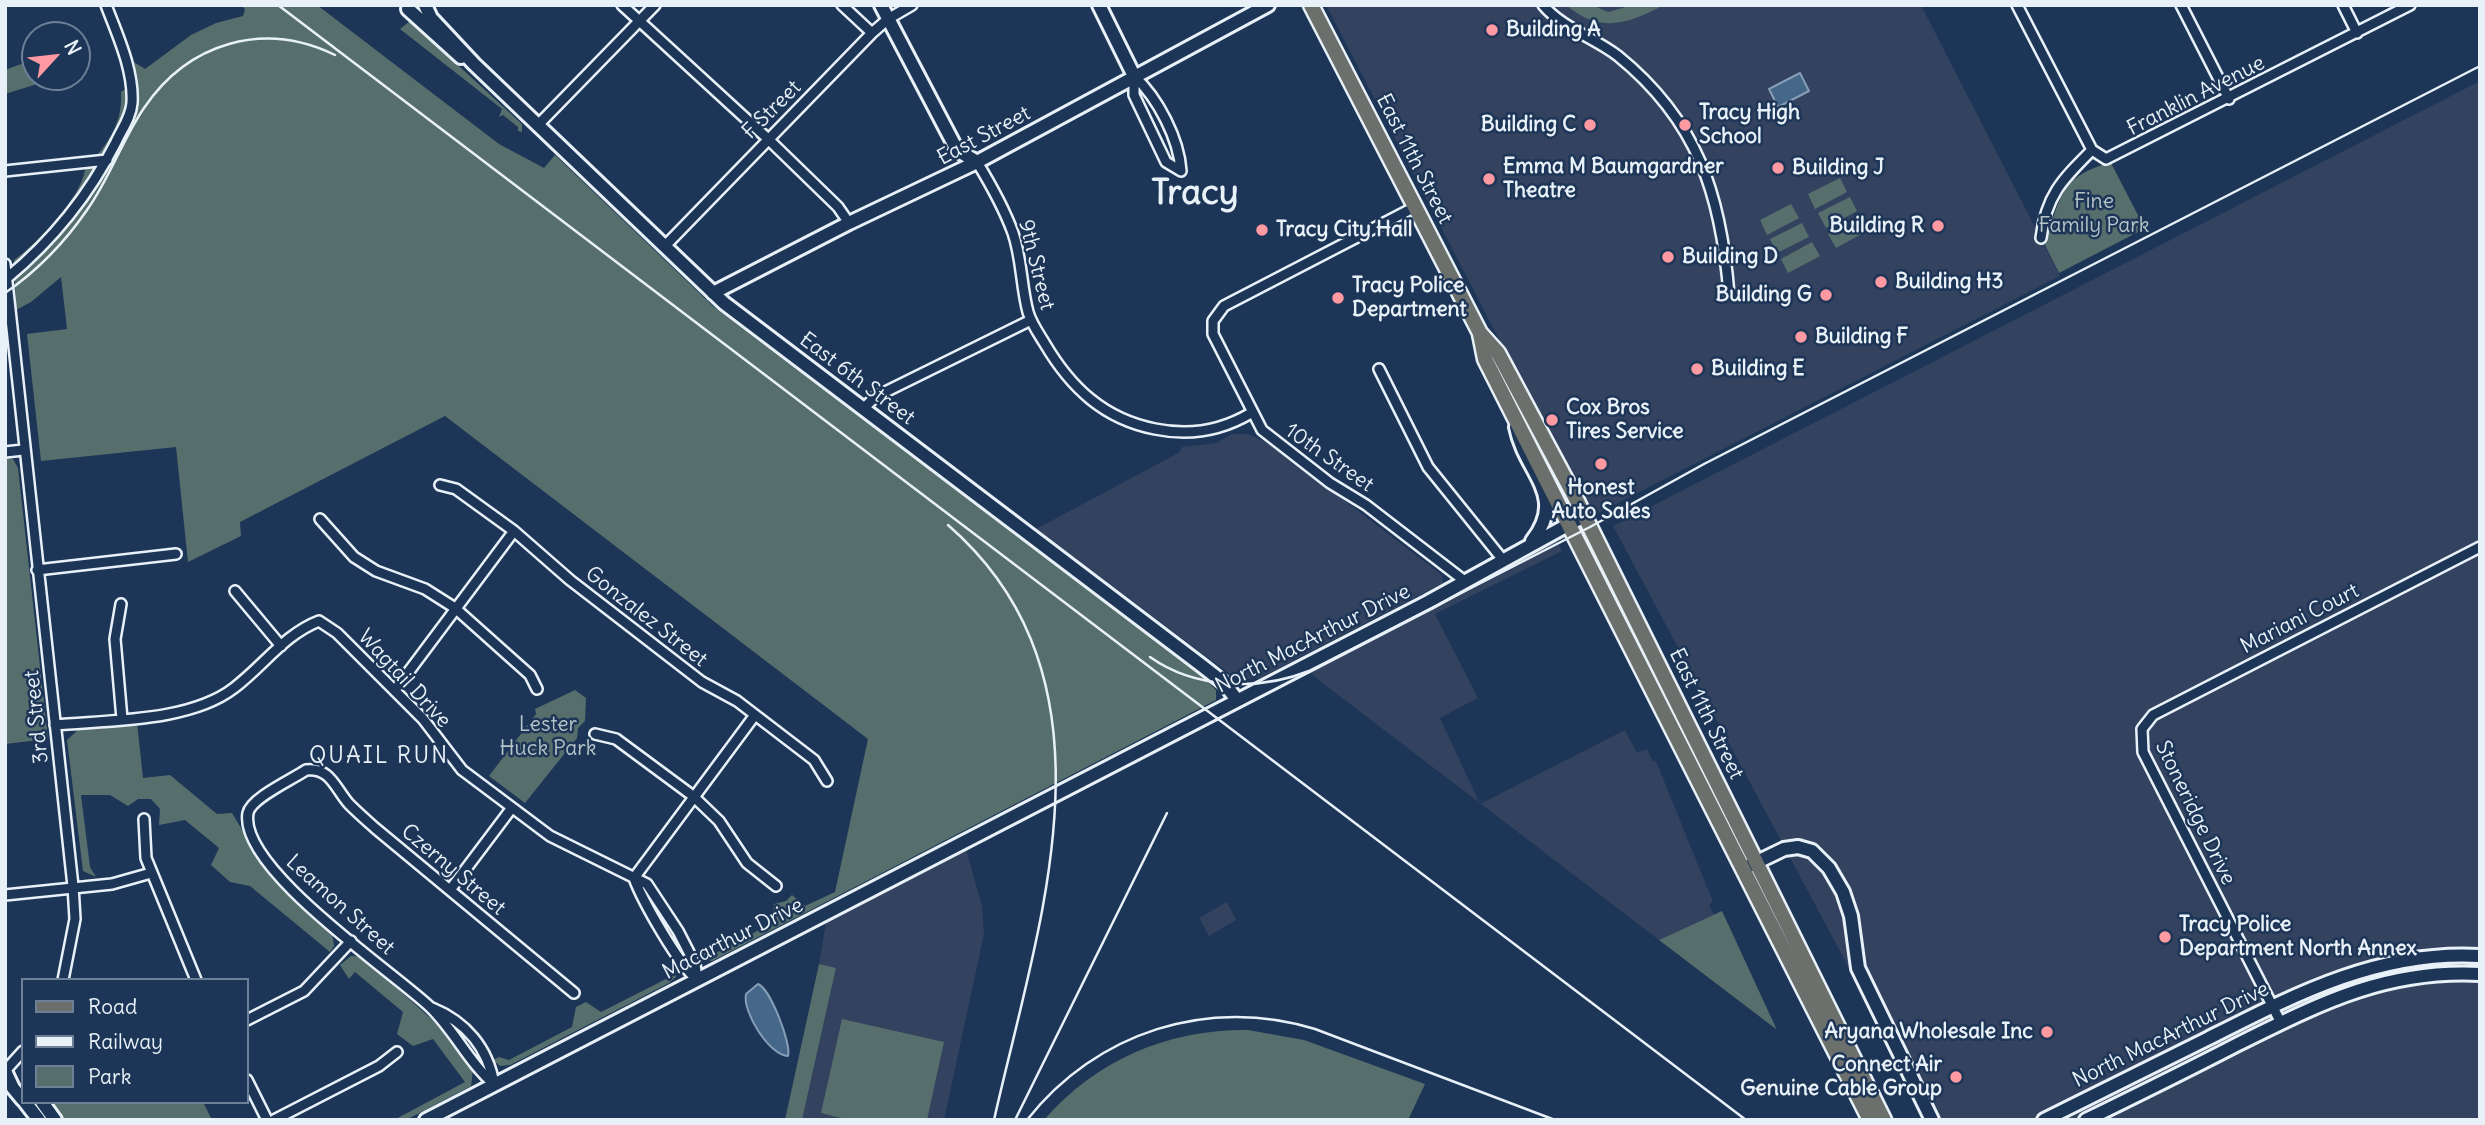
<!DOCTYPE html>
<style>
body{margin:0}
#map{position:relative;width:2485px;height:1125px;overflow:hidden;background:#1d3557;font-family:Delius,sans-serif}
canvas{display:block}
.frame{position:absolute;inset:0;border:7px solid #e8f1f8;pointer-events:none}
.legend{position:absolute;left:21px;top:978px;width:228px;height:126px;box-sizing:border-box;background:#1d3557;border:2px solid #6e8097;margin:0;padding:9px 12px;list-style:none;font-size:21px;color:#e8f1f8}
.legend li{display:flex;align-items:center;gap:14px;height:35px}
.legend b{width:35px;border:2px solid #6e8097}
.north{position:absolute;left:21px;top:21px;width:70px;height:70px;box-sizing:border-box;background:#1d3557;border:2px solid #6e8097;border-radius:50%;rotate:63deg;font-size:19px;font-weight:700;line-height:28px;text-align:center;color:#e8f1f8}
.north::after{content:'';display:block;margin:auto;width:24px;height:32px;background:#ff9aa2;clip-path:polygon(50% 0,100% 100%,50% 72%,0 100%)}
</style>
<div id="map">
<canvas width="2485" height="1125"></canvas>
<div class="frame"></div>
<ul class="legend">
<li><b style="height:9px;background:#6b706d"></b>Road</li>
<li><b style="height:9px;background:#e8f1f8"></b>Railway</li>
<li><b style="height:19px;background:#576f6c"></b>Park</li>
</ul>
<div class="north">N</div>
</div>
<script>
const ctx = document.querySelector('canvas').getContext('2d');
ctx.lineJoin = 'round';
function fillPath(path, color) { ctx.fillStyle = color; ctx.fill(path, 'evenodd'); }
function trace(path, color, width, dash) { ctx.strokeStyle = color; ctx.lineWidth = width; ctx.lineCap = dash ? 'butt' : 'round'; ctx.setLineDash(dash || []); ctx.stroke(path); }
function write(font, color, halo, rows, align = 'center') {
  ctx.font = font + ' Delius,sans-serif'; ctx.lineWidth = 5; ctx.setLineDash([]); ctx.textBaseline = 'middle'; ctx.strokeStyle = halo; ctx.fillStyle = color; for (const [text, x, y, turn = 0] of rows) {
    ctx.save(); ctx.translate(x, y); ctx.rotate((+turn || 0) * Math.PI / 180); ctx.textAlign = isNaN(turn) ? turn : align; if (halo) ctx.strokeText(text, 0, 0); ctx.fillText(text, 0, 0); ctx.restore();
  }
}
fillPath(new Path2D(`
 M1326 5H1921L2060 276 1591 517Z
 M2480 81V1120H1930L1613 526Z
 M1231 434H1248L1272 445 1442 575 1443 583 1260 678 1238 680 1036 529 1180 452 1182 447 1217 443Z
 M1557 541 1562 551 1435 614 1478 698 1440 718 1480 804 1625 730 1637 753 1647 749 1653 762 1656 761 1709 892 1713 902 1709 905 1714 915 1659 940 1316 678 1308 670Z
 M966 849 982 906 984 934 944 1120H802L836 969 819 964 826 923Z
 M1227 902 1236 920 1209 936 1199 918Z`), '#32425f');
fillPath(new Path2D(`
 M241 5H317L499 144 544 168 555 155 714 307 1203 677 1216 690V700L712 961 697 957 696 955 701 951 712 955 772 923 774 904 786 901 792 895 805 906 835 892 868 739 445 416 240 522 241 536 188 562 176 447 41 461 27 334 67 329 61 277 31 302 16 310 14 260C38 243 80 199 85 170 106 145 123 126 121 92L138 80 134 62 145 69 191 35 216 23 243 16 245 9Z
 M1566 5H1592L1608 12 1633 5H1664C1628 24 1600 34 1566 5Z
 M410 21 522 124V132L518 131V127L503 115 499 117 502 109 400 29Z
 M35 59V77H49L50 80 5 94V70Z
 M2111 163 2142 223 2138 232 2059 273 2045 245C2059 202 2060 174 2111 163Z
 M1840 178 1847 192 1815 209 1808 194Z
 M1850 197 1857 211 1826 228 1818 213Z
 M1791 204 1799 218 1767 235 1760 220Z
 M1860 217 1867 231 1836 248 1828 234Z
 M1802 223 1809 237 1777 253 1770 239Z
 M1812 242 1820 256 1788 273 1781 259Z
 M5 457 13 459 18 468 48 739 5 744Z
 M575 690 586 698 585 721 578 728 577 738 525 803 489 776 536 714 535 709Z
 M137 723 143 778 170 775 217 814 232 813 270 876 332 933 334 946 330 952 250 886 230 882 211 865 219 848 185 820 159 825 160 809 151 799H138L128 806 110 795H81L90 867 96 877 83 871 67 740 78 730Z
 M1722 911 1776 1028V1029L1659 940Z
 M351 956 362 957 447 1033 473 1070 471 1086 406 1120H394L465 1082 433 1039 413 1046 397 1034 403 1012 355 972 349 979 340 965Z
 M819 964 836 968 802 1120H785Z
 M676 966V977L669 983 510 1065 500 1066 493 1060 499 1057 509 1060 572 1027 576 1007 586 1002 601 1012 666 979 670 968Z
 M842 1019 944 1042 927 1120H849L821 1113Z
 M1248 1030 1304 1040 1425 1084 1408 1120H1044C1096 1060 1168 1029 1248 1030Z
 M50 1102H203L212 1120H63Z`), '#576f6c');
const water = new Path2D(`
 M1800 73 1809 91 1778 107 1769 89Z
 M758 984C770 988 792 1045 788 1056 770 1056 742 1012 746 994Z`);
fillPath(water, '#44678a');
trace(water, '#869eb6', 2);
const street = new Path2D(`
 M622 5 767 138 838 207 849 223
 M842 5 872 33
 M1543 5C1562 28 1595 38 1618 56 1698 121 1721 195 1729 294
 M2017 5 2092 150 2106 159 2410 5
 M2181 5 2229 99
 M2343 5 2357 33
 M1134 76V95L1166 162 1181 171
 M1134 76C1158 98 1179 139 1181 171
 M537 126 655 5
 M977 162C991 185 1004 208 1013 233 1022 259 1021 286 1028 312 1031 323 1039 334 1045 344 1071 388 1104 419 1155 429 1189 436 1221 431 1251 413
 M5 171 107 160
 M1415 207 1224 306 1213 321V334L1262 430 1330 483 1366 505 1466 582
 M2041 238C2046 195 2063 179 2092 150
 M664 247 872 33 888 19 912 5
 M5 264 73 886 75 919 63 980
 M7 278C53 240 89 195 116 142 122 129 131 117 132 103 134 70 117 34 106 5
 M1379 369 1428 467 1503 560
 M864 408 875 397 1031 320
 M5 452 23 450
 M440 485 456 489 514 531 570 580 702 682 737 701 814 760 827 781
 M320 519 354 557 376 571 425 589 455 608 530 675 537 689
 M37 570 176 554
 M235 591 281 646
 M121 604 115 639 122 719
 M395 690 514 531
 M55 725C109 720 190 722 234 688 263 666 285 634 319 621L337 633 423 719 462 770 550 836 647 884 678 931 695 964 697 979
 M595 734 616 739 693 796 719 821 747 863 776 886
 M144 819 146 858 196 980
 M634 878 755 715
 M634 878C642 900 679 966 697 979
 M450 890 511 809
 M5 895 112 884 151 873
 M432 1008C466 1022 488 1048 494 1084
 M247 1020 304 991 351 941
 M2281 1023 2143 752 2142 729 2153 715 2480 547
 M5 1071 23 1051
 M247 1080 267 1120
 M494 1084C469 1063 454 1030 430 1007 392 971 238 868 248 813 251 798 293 779 306 770 330 767 335 788 349 804 357 812 366 820 375 828L574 993
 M274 1120 379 1066 397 1052`);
const secondary = new Path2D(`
 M425 5 431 18 474 64 724 303 1201 665 1224 683 1237 700
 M881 5 957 150 977 162
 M1099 5 1134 76
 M408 9 461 57
 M713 293 849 223 977 162 1268 5
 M1516 427C1525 473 1568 495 1532 541
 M1749 866 1784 849 1798 847 1812 851 1829 868 1843 892 1851 916 1858 968 1932 1120
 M5 1071 13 1088 23 1100
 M25 1102 39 1120
 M42 1102 55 1120
 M426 1120 1428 602 1584 516
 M2044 1120C2098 1093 2153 1066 2207 1039 2294 995 2379 950 2480 956
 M2086 1120C2137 1095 2188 1070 2238 1044 2319 1004 2386 969 2480 974`);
const primary = new Path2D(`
 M1311 5 1480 333 1498 353 1574 495 1884 1120
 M1480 334 1485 359 1870 1120`);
trace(street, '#e8f1f8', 14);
trace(secondary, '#e8f1f8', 18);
trace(primary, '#e8f1f8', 19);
trace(street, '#1d3557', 9);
trace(secondary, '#1d3557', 12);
trace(primary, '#6b706d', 14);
trace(new Path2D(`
 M278 5 1746 1120
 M5 293C37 271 65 242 87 210 110 178 122 140 144 108 188 43 263 20 335 55
 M948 525C1128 682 1038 923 994 1120
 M1150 657C1195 689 1259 691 1309 671L1590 527 1704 464 2480 66
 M1015 1120 1167 813
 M1027 1120C1096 1032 1209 996 1315 1029L1555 1120`), '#e8f1f8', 2.5);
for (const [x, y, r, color] of [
 [1492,30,7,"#ff9aa2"],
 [1590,125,7,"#ff9aa2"],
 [1685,125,7,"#ff9aa2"],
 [1778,168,7,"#ff9aa2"],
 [1489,179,7,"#ff9aa2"],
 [1938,226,7,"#ff9aa2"],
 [1262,230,7,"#ff9aa2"],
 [1668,257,7,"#ff9aa2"],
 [1881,282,7,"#ff9aa2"],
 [1826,295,7,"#ff9aa2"],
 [1338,298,7,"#ff9aa2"],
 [1801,337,7,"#ff9aa2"],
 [1697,369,7,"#ff9aa2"],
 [1552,420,7,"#ff9aa2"],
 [1601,464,7,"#ff9aa2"],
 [2165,937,7,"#ff9aa2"],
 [2047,1032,7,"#ff9aa2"],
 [1956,1077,7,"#ff9aa2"]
]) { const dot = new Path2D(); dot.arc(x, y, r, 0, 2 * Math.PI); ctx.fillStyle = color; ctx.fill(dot); trace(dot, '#1d3557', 2.5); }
write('bold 21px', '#e8f1f8', '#1d3557', [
 ["Building A",1506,30],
 ["Tracy High",1699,113],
 ["School",1699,137],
 ["Building C",1576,125,"right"],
 ["Emma M Baumgardner",1503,167],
 ["Theatre",1503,191],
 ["Building J",1792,168],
 ["Building R",1924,226,"right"],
 ["Tracy City Hall",1276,230],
 ["Building D",1682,257],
 ["Building H3",1895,282],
 ["Tracy Police",1352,286],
 ["Department",1352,310],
 ["Building G",1812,295,"right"],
 ["Building F",1815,337],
 ["Building E",1711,369],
 ["Cox Bros",1566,408],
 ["Tires Service",1566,432],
 ["Honest",1601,488,"center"],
 ["Auto Sales",1601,512,"center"],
 ["Tracy Police",2179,925],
 ["Department North Annex",2179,949],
 ["Aryana Wholesale Inc",2033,1032,"right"],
 ["Connect Air",1942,1065,"right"],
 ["Genuine Cable Group",1942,1089,"right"]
], 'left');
write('21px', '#e8f1f8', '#1d3557', [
 ["Franklin Avenue",2196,96,-27],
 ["F Street",772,110,-45],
 ["East Street",984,136,-28],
 ["East 11th Street",1414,159,63],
 ["9th Street",1036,265,76],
 ["East 6th Street",857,379,37],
 ["10th Street",1329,458,35],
 ["Gonzalez Street",646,617,38],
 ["Mariani Court",2300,619,-27],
 ["North MacArthur Drive",1313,639,-27],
 ["Wagtail Drive",404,679,47],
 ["East 11th Street",1706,714,64],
 ["3rd Street",37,717,-96],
 ["Stoneridge Drive",2195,813,64],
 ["Czerny Street",453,870,40],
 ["Leamon Street",340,905,42],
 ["Macarthur Drive",733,939,-27],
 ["North MacArthur Drive",2171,1035,-26]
]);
write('21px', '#b5c4c7', '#1d3557', [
 ["Fine",2094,202],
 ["Family Park",2094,226],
 ["Lester",548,725],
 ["Huck Park",548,749]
]);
ctx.letterSpacing = '2px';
write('23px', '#e8f1f8', '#1d3557', [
 ["QUAIL RUN",379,756]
]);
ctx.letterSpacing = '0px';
write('bold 35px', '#e8f1f8', '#1d3557', [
 ["Tracy",1195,194]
]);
</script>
